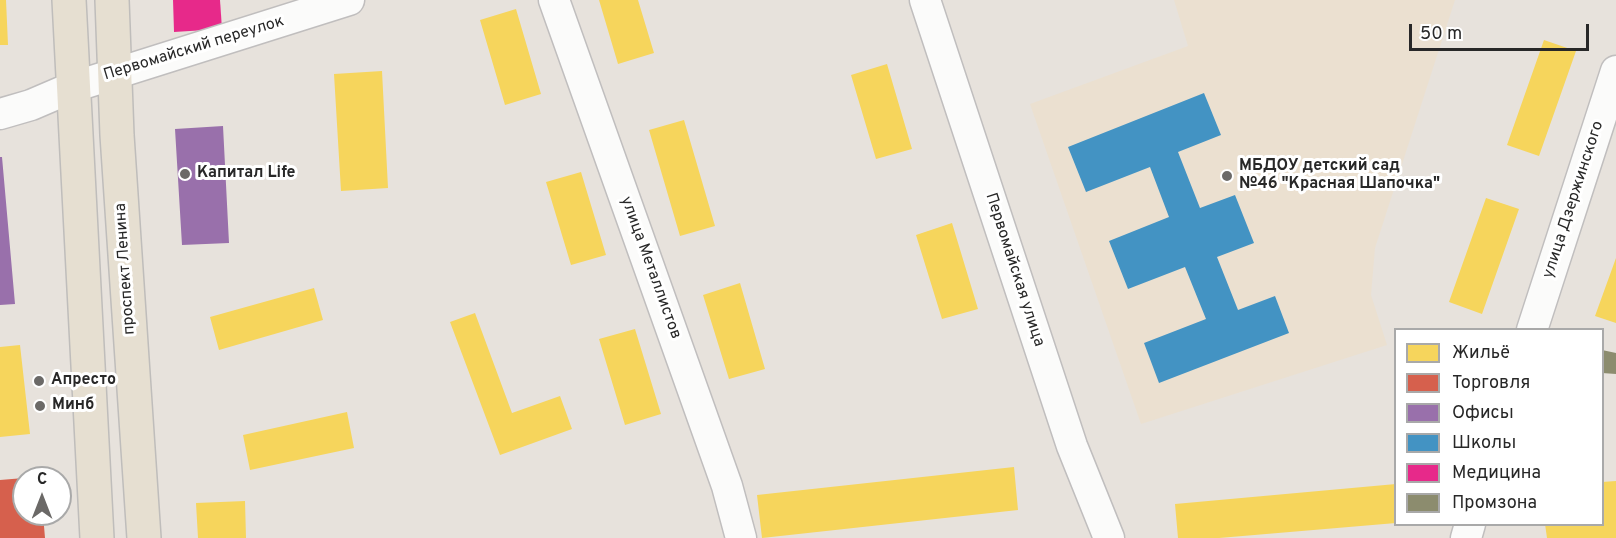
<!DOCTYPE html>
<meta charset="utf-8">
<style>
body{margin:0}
#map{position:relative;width:1616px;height:538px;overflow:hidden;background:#e7e2dc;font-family:Overpass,sans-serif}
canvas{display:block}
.legend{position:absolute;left:1394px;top:328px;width:210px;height:198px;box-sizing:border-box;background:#fff;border:2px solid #a9a9a9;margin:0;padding:8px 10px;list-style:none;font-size:18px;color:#282828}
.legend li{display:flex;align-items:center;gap:12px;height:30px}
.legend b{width:30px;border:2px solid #a9a9a9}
.north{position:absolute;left:12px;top:466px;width:60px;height:60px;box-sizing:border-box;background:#fff;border:2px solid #a9a9a9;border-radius:50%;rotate:0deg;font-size:16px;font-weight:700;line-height:24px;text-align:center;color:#282828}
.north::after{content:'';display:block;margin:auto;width:21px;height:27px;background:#6b6967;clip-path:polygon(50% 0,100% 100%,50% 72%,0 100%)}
.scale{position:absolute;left:1409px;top:24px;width:180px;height:27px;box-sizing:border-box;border:3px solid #282828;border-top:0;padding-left:8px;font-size:18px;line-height:21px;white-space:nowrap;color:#282828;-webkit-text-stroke:4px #fff;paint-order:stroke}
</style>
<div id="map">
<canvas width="1616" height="538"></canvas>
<ul class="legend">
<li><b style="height:16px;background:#f6d55c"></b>Жильё</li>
<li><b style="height:16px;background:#d6604d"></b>Торговля</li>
<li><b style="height:16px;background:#9970ab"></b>Офисы</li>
<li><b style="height:16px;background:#4393c3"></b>Школы</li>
<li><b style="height:16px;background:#e7298a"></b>Медицина</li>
<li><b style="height:16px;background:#8c8c6e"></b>Промзона</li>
</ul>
<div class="north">С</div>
<div class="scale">50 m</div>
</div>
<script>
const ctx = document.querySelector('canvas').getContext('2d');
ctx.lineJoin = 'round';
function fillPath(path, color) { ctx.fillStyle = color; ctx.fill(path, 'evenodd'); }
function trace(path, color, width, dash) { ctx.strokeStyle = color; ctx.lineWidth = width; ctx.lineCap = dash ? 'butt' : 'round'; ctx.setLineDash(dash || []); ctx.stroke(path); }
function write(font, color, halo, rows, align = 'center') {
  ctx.font = font + ' Overpass,sans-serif'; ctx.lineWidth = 6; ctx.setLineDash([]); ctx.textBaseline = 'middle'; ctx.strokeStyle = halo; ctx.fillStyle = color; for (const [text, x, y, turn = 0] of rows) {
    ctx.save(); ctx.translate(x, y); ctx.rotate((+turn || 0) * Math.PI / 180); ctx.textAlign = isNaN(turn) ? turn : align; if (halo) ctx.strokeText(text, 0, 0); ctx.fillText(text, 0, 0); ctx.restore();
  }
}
fillPath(new Path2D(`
 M1174 0H1455L1375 248 1371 295 1387 345 1141 424 1030 104 1188 46Z`), '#ebe0d0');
fillPath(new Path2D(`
 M0 0H6L8 45H0Z
 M599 0H638L654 53 618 64Z
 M516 9 541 94 505 105 480 20Z
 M1544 40 1576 51 1539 156 1507 145Z
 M887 64 912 149 876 159 851 75Z
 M382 71 388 188 341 191 334 74Z
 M684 120 715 226 680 236 649 130Z
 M581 172 606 255 571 265 546 182Z
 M1486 198 1519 209 1482 314 1449 302Z
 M952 223 978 309 942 319 916 235Z
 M1616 258V323L1595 316Z
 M740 283 765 369 729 379 703 295Z
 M314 288 323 320 219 350 210 317Z
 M475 313 512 413 560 396 572 429 500 455 450 322Z
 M635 329 661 414 625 425 599 339Z
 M20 345 30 434 0 437V347Z
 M347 412 354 448 250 470 243 435Z
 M1014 467 1018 510 762 538 757 495Z
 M1616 481V538H1547L1545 524H1602V482Z
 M1396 484V523L1219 538H1178L1175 504Z
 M245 501 246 538H198L196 503Z`), '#f6d55c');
fillPath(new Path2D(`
 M24 478V514H43L45 538H0V480Z`), '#d6604d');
fillPath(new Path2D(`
 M223 126 229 243 182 245 175 129Z
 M0 157H2L15 304 0 305Z`), '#9970ab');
fillPath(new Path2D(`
 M1204 93 1221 135 1178 152 1200 208 1235 195 1254 243 1217 257 1238 310 1275 296 1289 333 1159 383 1144 343 1206 319 1185 267 1128 289 1109 241 1169 217 1150 167 1086 192 1068 147Z`), '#4393c3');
fillPath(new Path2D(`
 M173 0H220L222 29 174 32Z`), '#e7298a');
fillPath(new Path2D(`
 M1602 350 1616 353V374L1602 373Z`), '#8c8c6e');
const minor = new Path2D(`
 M554 0 727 486 741 538
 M925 0 1072 446 1109 538
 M0 114 31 105 73 87 349 0
 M1532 330 1616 71
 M1466 538 1470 524`);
const major = new Path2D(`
 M69 0 97 538
 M112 0 117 135 144 538`);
trace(minor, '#c0bebe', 33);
trace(major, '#bfbdbb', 36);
trace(minor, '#fbfbfa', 30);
trace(major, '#e6dfd1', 33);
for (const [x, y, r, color] of [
 [185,174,6,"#6b6967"],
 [1227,176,6,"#6b6967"],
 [39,381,6,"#6b6967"],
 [40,406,6,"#6b6967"]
]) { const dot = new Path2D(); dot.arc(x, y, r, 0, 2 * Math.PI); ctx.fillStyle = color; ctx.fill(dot); trace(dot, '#fff', 2); }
write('16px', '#282828', '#fff', [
 ["Первомайский переулок",194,49,-17],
 ["улица Дзержинского",1574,200,-72],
 ["улица Металлистов",650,268,70],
 ["проспект Ленина",126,269,-94],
 ["Первомайская улица",1014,270,72]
]);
write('bold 16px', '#282828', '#fff', [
 ["МБДОУ детский сад",1239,167],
 ["№46 \"Красная Шапочка\"",1239,185],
 ["Капитал Life",197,174],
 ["Апресто",51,381],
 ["Минб",52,406]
], 'left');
</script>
